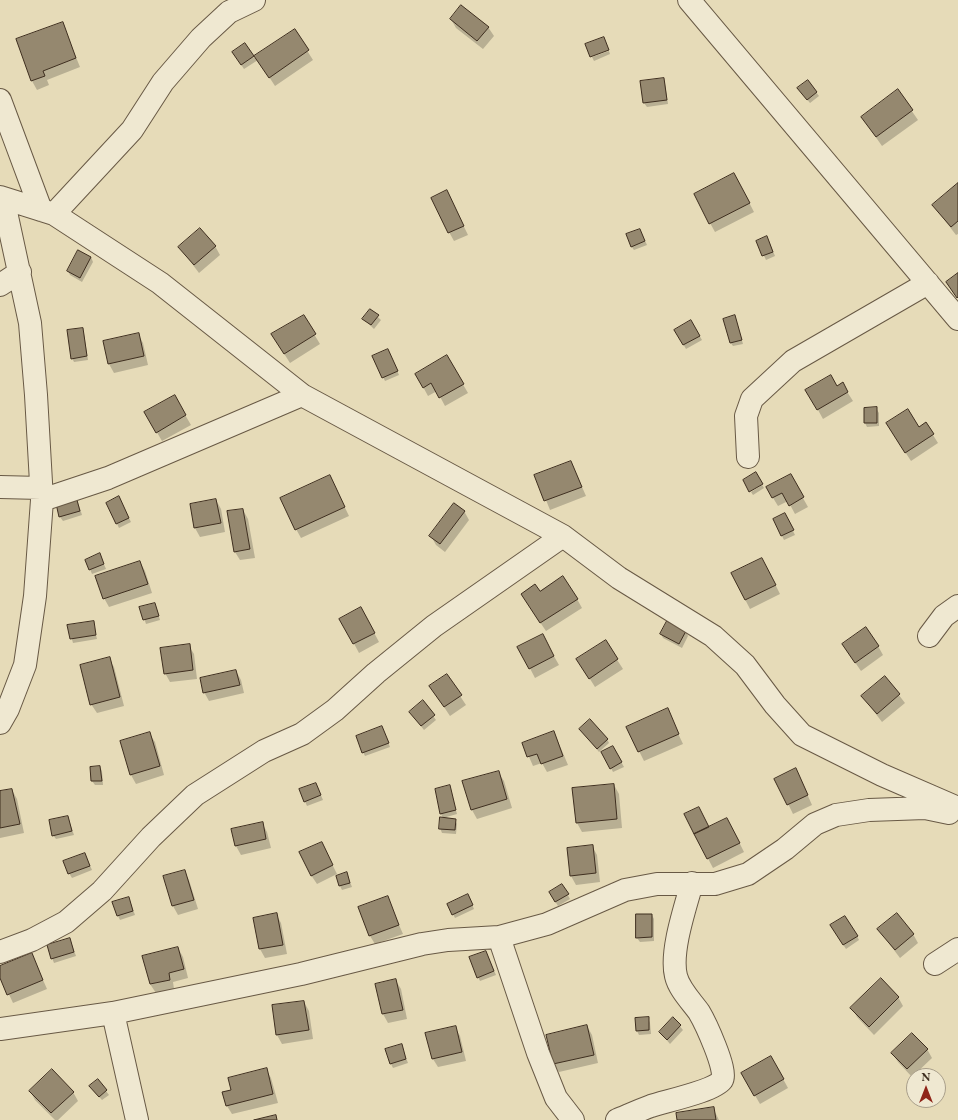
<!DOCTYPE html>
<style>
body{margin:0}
#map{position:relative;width:958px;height:1120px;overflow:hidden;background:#e6dbb8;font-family:"EB Garamond",serif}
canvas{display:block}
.north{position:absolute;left:906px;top:1068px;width:40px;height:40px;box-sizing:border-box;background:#efe8d1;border:1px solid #a89e8a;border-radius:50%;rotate:0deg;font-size:11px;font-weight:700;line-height:16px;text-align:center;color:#3e2e1f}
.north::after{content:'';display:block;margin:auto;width:14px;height:18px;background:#8f2418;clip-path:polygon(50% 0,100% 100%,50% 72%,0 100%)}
</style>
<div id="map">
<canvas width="958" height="1120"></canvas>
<div class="north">N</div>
</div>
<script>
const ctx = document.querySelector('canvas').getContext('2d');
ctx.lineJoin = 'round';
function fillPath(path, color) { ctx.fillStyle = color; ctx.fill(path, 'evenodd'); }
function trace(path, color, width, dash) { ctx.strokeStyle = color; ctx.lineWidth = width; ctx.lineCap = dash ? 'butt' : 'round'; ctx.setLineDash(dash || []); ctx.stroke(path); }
fillPath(new Path2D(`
 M451 19 488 27 494 36 483 49 456 28Z
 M62 23 80 67 47 80 49 85 37 90 32 81 17 39Z
 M294 30 313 60 275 86 258 60 244 69 236 57 245 45 254 58Z
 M609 51 610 54 594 61 592 57Z
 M663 79 665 83 668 104 647 107 644 103Z
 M898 91 918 120 882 146 868 126Z
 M801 92H816L819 96 810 103Z
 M739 183 754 212 715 232 710 223Z
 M958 185V234L956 235 933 205Z
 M447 192 468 235 454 241 449 232Z
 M640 230 647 245 634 250 631 246Z
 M757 241H769L775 256 766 260Z
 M215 246 220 255 199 273 180 248Z
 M91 257 93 262 82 282 70 275 68 271Z
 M370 310 381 320 374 329 364 319Z
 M303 316 320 344 290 363 278 344Z
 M735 316 743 344 733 346 730 342Z
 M691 321 702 340 686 349 675 330Z
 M82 329 84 333 88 360 74 362 72 358Z
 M138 334 143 343 148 365 114 373 109 364Z
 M390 355 399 375 385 381 383 377Z
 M447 357 468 393 445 406 437 391 428 396 416 374Z
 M842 384 853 401 823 419 807 390 837 387Z
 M174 396 191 425 162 441 145 412Z
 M876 408 879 413V426L867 427 865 423Z
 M926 424 938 443 911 461 892 432 919 428Z
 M571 462 586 496 550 510 536 475Z
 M790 475 808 507 795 514 788 501 778 506 767 488Z
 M334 485 349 516 301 538 296 529Z
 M762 485 764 488 753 495 751 492Z
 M77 499 82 515 63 521 60 517Z
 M216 500 221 509 225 532 200 537 195 528Z
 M121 502 131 522 119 528 107 503Z
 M243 510 248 519 255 558 240 560 235 552Z
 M464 511 469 520 445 552 436 545 431 536Z
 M787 519 795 535 784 540 774 520Z
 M100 555 106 569 92 574 86 560Z
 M140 562 145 571 152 593 109 607 104 598Z
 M767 568 780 594 750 609 732 574Z
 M540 592 577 599 582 608 546 631 527 603Z
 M155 604 160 620 146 624 141 608Z
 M361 608 379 642 359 653 341 619Z
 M93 622 97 639 73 643 68 625Z
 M686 632 688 636 682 648 663 638 661 634Z
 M605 641 623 669 595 687 583 668Z
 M547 644 559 665 535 678 519 647Z
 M843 645 878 646 883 655 861 671Z
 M189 646 194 654 197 679 170 682 165 673Z
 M109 659 114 667 124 706 97 713 91 704Z
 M236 671 241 680 244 693 209 701 204 692Z
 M446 675 466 705 450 716 436 695Z
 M885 677 905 703 882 722 862 696Z
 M423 702 436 720 424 730 413 716Z
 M667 710 683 744 644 761 627 727Z
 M382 727 390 747 365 756 363 752Z
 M580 729 607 739 609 743 599 752Z
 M554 732 568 765 547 772 542 763 533 766 523 743Z
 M149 733 155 742 164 775 136 784 131 775 121 742Z
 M613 747 624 767 613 772 611 768Z
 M100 767 102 771 103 785H95L92 781V768Z
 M498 772 504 781 512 808 477 819 472 810 464 782Z
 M800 778 812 805 793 814 776 779Z
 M316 784 323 800 307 806 300 790Z
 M614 785 619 794 622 828 582 832 577 823 574 788Z
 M449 787 457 814 443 818 441 814Z
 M12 790 17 799 24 833 0 838V792Z
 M685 815 708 828H732L744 852 713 868Z
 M68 817 74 835 56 839 53 835Z
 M455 820 457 824 456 834 442 833 440 828Z
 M262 823 267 832 271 848 241 855 236 846Z
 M592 846 597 855 600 882 576 885 571 876Z
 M326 852 337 874 317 884 311 875Z
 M85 854 92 870 72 878 69 873Z
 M184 871 189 880 198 909 178 915 173 906Z
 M347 874 352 887 342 890 340 886Z
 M562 885 570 899 558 906 550 893Z
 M387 897 403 934 375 944 370 936Z
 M129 898 135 915 120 920 118 916Z
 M470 900 474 909 455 918 453 914Z
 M276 914 281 923 287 954 265 958 260 949 254 918Z
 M652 915 654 919V941L640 942 637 938Z
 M831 926 857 936 859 940 846 949Z
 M878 929 913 934 918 943 900 958Z
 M70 939 76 956 54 963 52 958Z
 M178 948 183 957 188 978 173 982 174 989 156 993 150 984 144 956Z
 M486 952 496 975 480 981 478 977Z
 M32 955 47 989 13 1003 0 975V967Z
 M396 981 401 989 407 1019 388 1023 383 1014 376 985Z
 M898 997 903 1006 874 1035 857 1017 852 1008Z
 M304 1002 309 1011 313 1039 282 1044 277 1035Z
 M648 1018 650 1023 651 1034 639 1035 637 1031Z
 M673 1018 683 1030 670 1044 660 1032Z
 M587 1026 592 1035 598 1063 559 1072 553 1064Z
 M455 1027 460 1036 466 1061 438 1067 433 1059Z
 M401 1045 408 1063 393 1068 391 1064Z
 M927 1049 932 1058 912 1077 898 1062 892 1053Z
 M771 1057 788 1088 760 1104 742 1073Z
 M266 1069 271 1078 278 1103 232 1114 227 1106Z
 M93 1090 106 1091 109 1095 102 1100Z
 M30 1091 73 1092 78 1101 58 1120H55L35 1100Z
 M713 1108 719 1120H678Z`), '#0003');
const building = new Path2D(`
 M461 5 489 27 477 41 450 19Z
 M63 22 76 58 43 71 45 76 31 81 16 39Z
 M295 29 309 50 269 78 254 56Z
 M604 37 609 50 590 57 585 44Z
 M245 43 254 56 241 65 232 52Z
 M664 78 667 100 643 103 640 81Z
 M808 80 817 92 807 100 797 88Z
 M898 89 913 110 876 137 861 117Z
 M734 173 750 203 709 224 694 194Z
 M958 183V221L951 227 932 205Z
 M447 190 464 226 448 233 431 198Z
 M200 228 216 246 194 265 178 247Z
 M640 229 645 241 631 247 626 234Z
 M767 236 773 252 762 256 756 241Z
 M78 250 91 257 80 278 67 271Z
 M958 273V297L957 298 946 282Z
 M370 309 379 315 371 325 362 319Z
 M304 315 316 334 284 354 271 334Z
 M735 315 742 340 730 343 723 319Z
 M691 320 700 336 683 345 674 330Z
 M83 328 87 356 71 359 67 330Z
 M139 333 144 356 108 364 103 341Z
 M388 349 398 371 382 378 372 356Z
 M447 355 464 384 439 398 431 383 423 388 415 374Z
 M831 375 837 386 843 382 848 392 817 410 805 390Z
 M175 395 186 415 156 433 144 412Z
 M877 407V423H864V408Z
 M908 409 919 427 926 422 934 434 905 453 886 423Z
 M571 461 582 487 544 501 534 475Z
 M756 472 763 484 749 492 743 480Z
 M791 474 804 497 789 506 782 493 772 498 766 487Z
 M330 475 345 507 295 530 280 498Z
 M75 493 80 511 59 517 55 499Z
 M119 496 129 518 116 524 106 503Z
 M216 499 221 523 194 528 190 504Z
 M454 503 465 511 440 544 429 536Z
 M243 509 250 549 234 552 227 511Z
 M785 513 794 530 781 536 773 519Z
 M100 553 104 564 89 570 85 560Z
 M762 558 776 585 745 600 731 573Z
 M140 561 148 584 103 599 95 576Z
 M563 576 578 599 540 623 521 594 535 584 540 591Z
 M155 603 159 616 143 620 139 607Z
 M361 607 375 633 353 644 339 619Z
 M94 621 96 635 70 639 67 625Z
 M667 621 686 631 679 644 660 634Z
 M866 627 879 646 855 663 842 644Z
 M543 634 554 656 529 669 517 647Z
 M606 640 618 659 589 679 576 659Z
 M190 644 193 670 164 674 160 648Z
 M110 657 120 697 90 705 80 665Z
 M236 670 240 685 203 693 200 678Z
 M447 674 462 695 444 707 429 686Z
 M885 676 900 694 877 714 861 696Z
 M423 700 435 715 421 726 409 712Z
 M668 708 679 734 638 752 626 727Z
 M590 719 608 739 597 749 579 729Z
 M382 726 389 743 362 753 356 736Z
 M554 731 563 756 541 764 537 754 527 757 522 743Z
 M150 732 160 766 130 775 120 741Z
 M613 746 622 762 610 769 601 752Z
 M100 766 102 781H91L90 767Z
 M796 768 808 795 787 805 774 779Z
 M499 771 507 799 471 810 462 781Z
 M316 783 321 795 304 802 299 789Z
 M614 784 617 819 576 823 572 788Z
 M450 785 456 810 440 814 435 789Z
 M12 789 20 824 0 828V791Z
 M699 807 709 827 694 834 684 814Z
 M68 816 72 831 52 836 49 820Z
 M440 817 456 819 455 830 439 829Z
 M727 818 740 843 707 859 694 834Z
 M263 822 266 839 235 846 231 829Z
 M322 842 333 865 311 876 299 852Z
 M593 845 596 873 570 876 567 848Z
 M85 853 90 866 68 874 63 861Z
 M185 870 194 900 172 906 163 876Z
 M347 872 350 883 339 886 336 876Z
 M562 884 569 894 555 902 549 892Z
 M468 894 473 905 452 915 447 904Z
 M388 896 399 925 369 936 358 907Z
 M129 897 133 911 117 916 112 902Z
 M277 913 283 945 259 949 253 918Z
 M897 913 914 934 895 950 877 929Z
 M636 914H652V937L636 938Z
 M845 916 858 936 843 945 830 925Z
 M70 938 74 952 51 959 47 945Z
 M178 947 184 969 169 973 170 980 150 984 142 956Z
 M486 951 494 971 477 978 469 957Z
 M32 953 43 980 7 995 0 978V966Z
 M881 978 899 997 869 1027 850 1008Z
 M396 979 403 1010 382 1014 375 984Z
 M304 1001 309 1030 276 1035 272 1005Z
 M649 1017V1030L636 1031 635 1018Z
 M673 1017 681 1025 667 1040 659 1032Z
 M587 1025 594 1055 553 1064 546 1035Z
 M456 1026 462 1052 432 1059 425 1033Z
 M912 1033 928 1049 907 1069 891 1053Z
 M402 1044 406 1059 390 1064 385 1049Z
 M771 1056 784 1079 754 1096 741 1073Z
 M267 1068 273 1094 226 1106 222 1092 231 1090 228 1078Z
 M52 1069 74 1092 51 1113 29 1091Z
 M98 1079 107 1090 99 1097 89 1086Z
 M714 1107 716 1120H677L676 1113Z
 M276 1115 277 1120H254Z`);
fillPath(building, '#95886f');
trace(building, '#3e2e1f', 1);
const minor = new Path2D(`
 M689 0 958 319
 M0 100 41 210
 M0 197 54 214 160 283 302 395 563 536 619 578 713 636 745 665 775 705 802 735 882 775 958 808
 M54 214 132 130 163 82 201 38 229 12 254 0
 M0 285 20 272
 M748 457 746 416 752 399 793 361 928 283
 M0 487 41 488
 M42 500 108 478 302 395
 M929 636 944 616 958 606
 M0 723 8 709 25 665 35 596 42 500 36 395 30 323 3 198
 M499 937 538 1053 556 1098 573 1120
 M0 952 32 940 66 922 102 891 151 837 195 795 264 751 302 734 335 710 376 673 434 626 563 536
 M935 964 958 949
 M113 1013 137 1120
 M0 1029 113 1013 301 974 422 944 448 940 499 937 547 924 625 890 657 884H715L748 874 785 849 815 824 836 815 869 810 925 808 949 813
 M617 1120C629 1115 640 1110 651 1106 666 1101 714 1091 722 1080 728 1071 705 1022 699 1012 691 1001 679 989 676 976 670 952 685 908 692 883`);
trace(minor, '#685945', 24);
trace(minor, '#efe8d1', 22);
</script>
